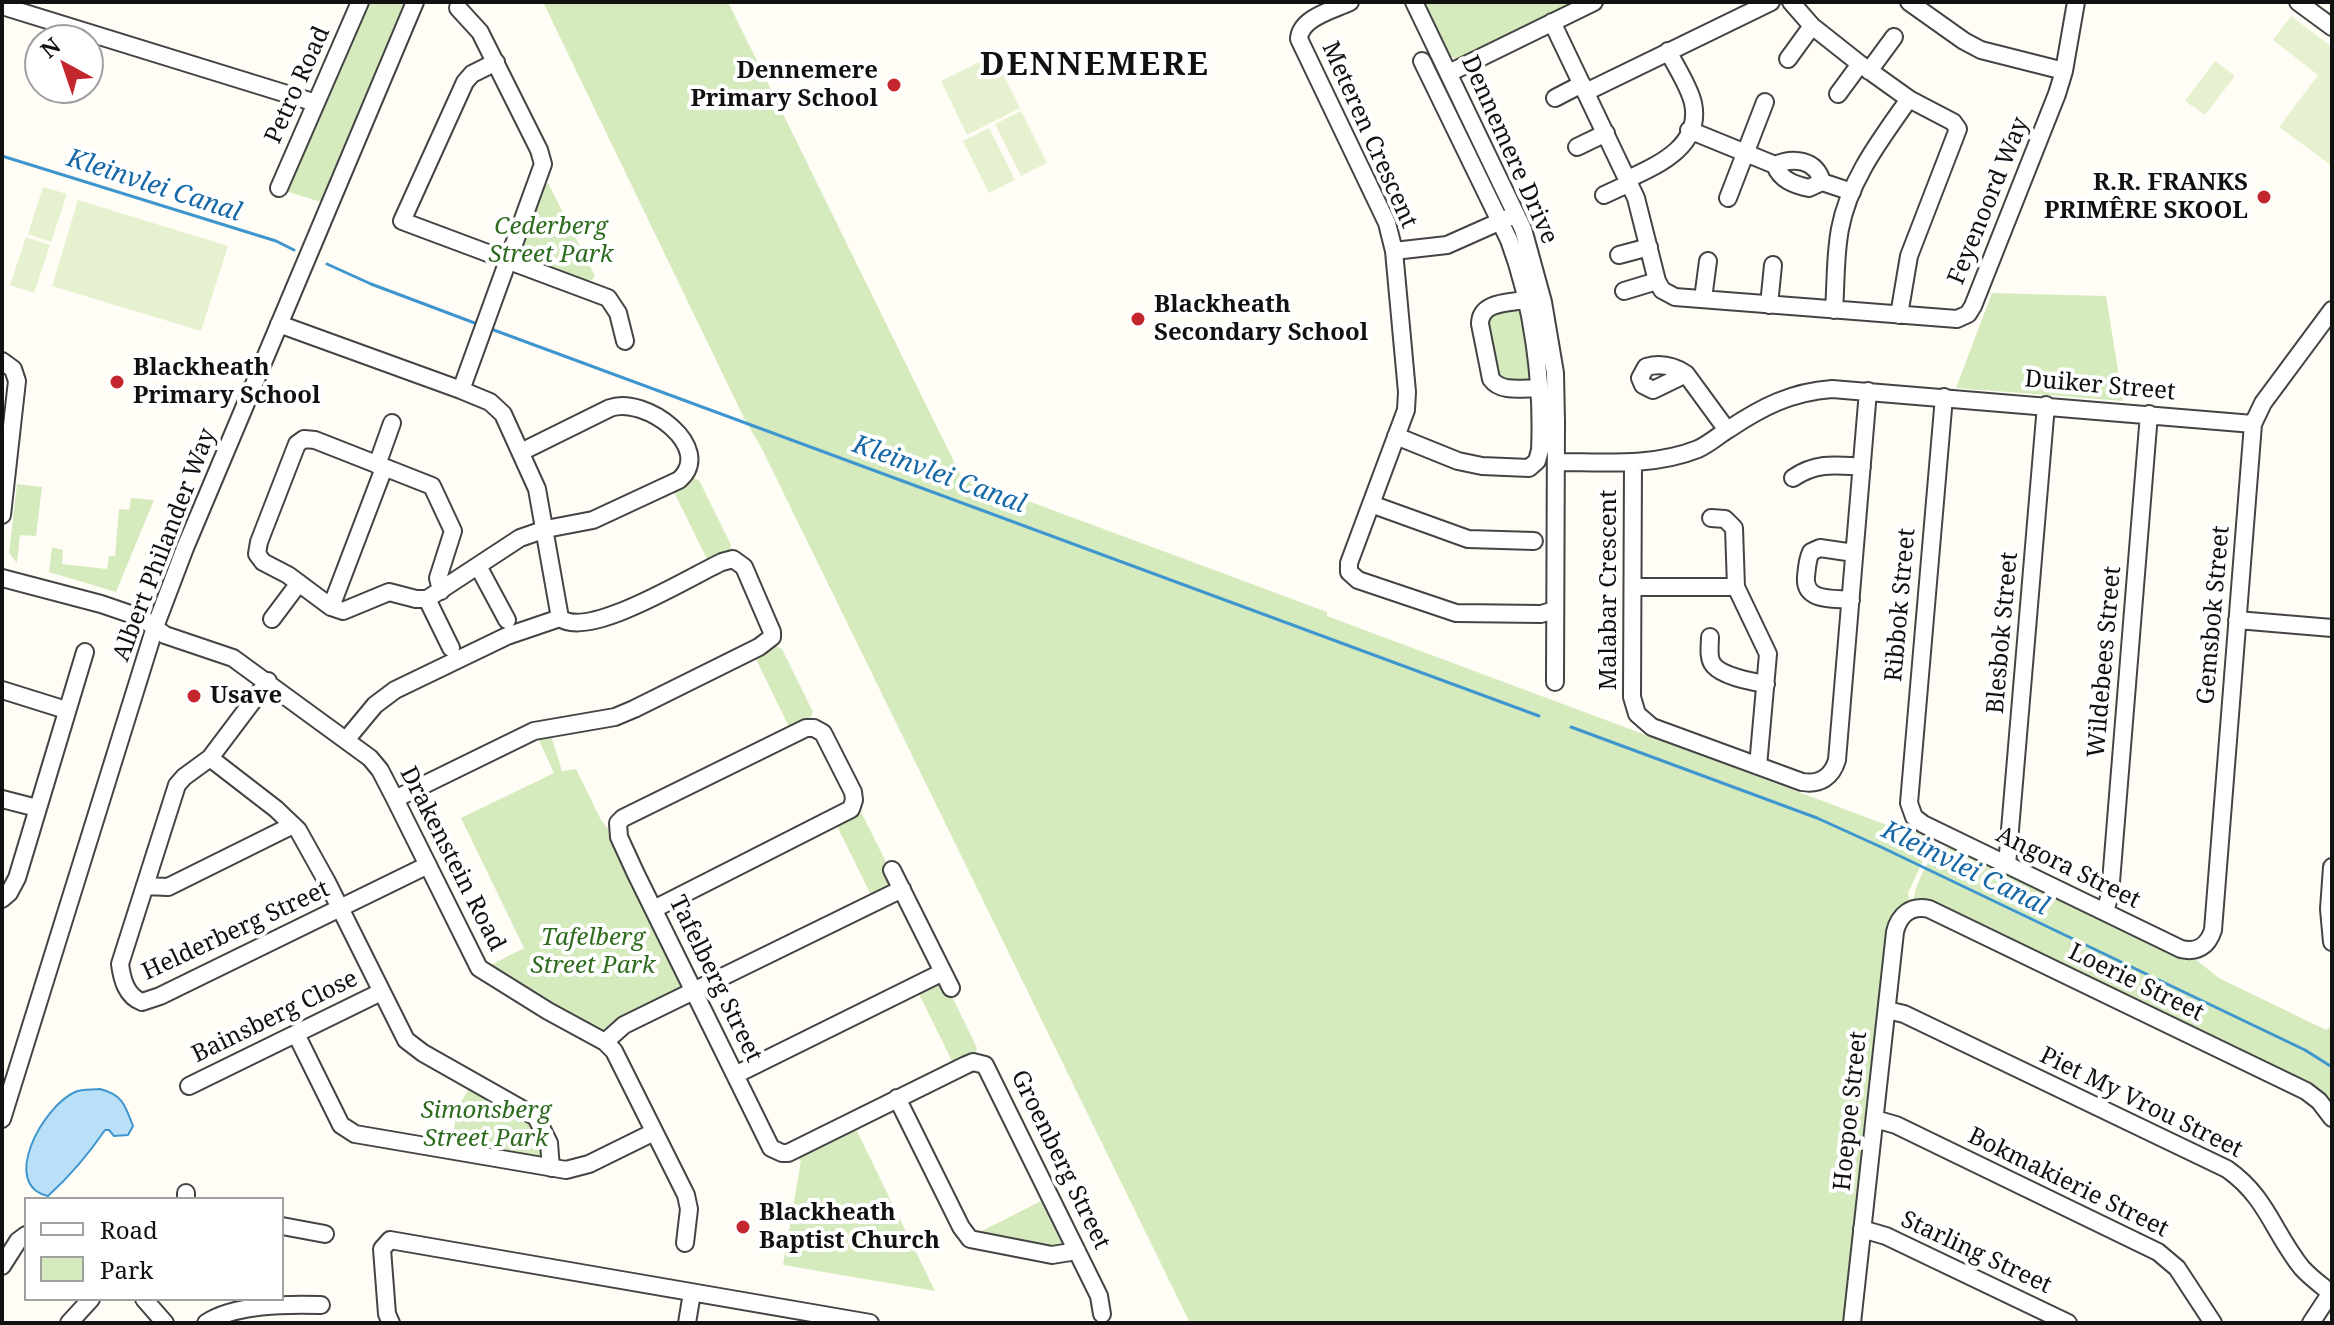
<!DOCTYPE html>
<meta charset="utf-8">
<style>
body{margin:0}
#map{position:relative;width:2334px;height:1325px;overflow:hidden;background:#fffdf5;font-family:"Noto Serif",serif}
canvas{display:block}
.frame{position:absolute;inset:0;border:4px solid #111;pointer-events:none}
.legend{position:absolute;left:24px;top:1197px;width:260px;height:104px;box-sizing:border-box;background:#fff;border:2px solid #a0a0a0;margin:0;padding:10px 14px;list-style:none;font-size:24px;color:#111}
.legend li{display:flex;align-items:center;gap:16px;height:40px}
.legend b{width:40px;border:2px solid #a0a0a0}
.north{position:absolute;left:24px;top:24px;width:80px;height:80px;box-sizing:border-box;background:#fff;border:2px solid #a0a0a0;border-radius:50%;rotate:320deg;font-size:22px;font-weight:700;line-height:32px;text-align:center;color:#111}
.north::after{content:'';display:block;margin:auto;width:28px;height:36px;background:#c4262e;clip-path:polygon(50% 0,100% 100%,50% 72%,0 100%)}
</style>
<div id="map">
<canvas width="2334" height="1325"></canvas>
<div class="frame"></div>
<ul class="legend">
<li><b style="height:10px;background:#fff"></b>Road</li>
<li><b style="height:22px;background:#d5ebbd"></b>Park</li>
</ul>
<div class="north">N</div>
</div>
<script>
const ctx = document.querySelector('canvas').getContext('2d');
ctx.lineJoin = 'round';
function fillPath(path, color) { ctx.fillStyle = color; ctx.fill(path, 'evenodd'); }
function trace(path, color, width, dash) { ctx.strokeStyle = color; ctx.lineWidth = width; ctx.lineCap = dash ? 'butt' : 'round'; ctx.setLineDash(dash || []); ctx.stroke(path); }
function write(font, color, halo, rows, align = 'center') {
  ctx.font = font + ' "Noto Serif",serif'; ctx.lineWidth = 8; ctx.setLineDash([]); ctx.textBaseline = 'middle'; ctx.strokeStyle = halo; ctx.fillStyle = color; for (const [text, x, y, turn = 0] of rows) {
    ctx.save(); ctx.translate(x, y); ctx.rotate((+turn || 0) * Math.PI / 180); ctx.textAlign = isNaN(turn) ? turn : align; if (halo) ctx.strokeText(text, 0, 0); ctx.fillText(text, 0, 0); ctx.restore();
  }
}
fillPath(new Path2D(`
 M364 2H410L324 203 282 190Z
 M543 2H728L961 476 1327 612V616L1903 831 1921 832 1933 839 1908 893 1910 905 1905 908 1849 1323H1190L762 449 744 418Z
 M1422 2H1583L1460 60 1448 55Z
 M548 183 595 276 592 280 586 281 521 255 544 188Z
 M1992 293 2106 296 2123 401 1956 388Z
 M1520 309 1532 380 1498 382 1485 316 1492 310Z
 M690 477 699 480 731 545 730 552 709 563 671 486Z
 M17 484 42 487 36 536 20 535 17 563 9 553Z
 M131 498 154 500 116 592 49 572 52 547 63 550 62 564 107 569 109 556H115L119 509 129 510Z
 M774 645 782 649 813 712 808 723 791 731 754 655Z
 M549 729 562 771 576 769 601 820 613 835 683 988 603 1034 485 968 524 948 461 818 554 773 535 732Z
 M858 813 862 814 896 882 895 886 873 899 835 822Z
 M1942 847 1953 848 2178 957 2190 955 2219 978 2326 1030 2332 1025V1110L1914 904C1911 892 1931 851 1942 847Z
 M937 981 946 984 977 1048 974 1058 955 1067 917 990Z
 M471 1085 535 1121 545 1142 544 1159 451 1147 457 1109Z
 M854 1125 935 1291 783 1265 801 1161 796 1157Z
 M1047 1198 1067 1243 1062 1250 972 1236Z`), '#d5ebbd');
fillPath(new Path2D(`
 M2291 16 2332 47V166L2279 127 2318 75 2273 40Z
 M994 55 1020 108 967 135 941 81Z
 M2215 61 2235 76 2205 115 2185 101Z
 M1021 111 1047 163 1021 176 995 124Z
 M989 128 1015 180 989 193 963 141Z
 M43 187 67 194 51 242 28 234Z
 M78 200 228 246 201 331 52 286Z
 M26 237 50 245 34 293 10 285Z`), '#e6f2cf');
const water = new Path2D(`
 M100 1089C123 1095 125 1105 133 1126L128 1135 114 1136 109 1130H105C88 1155 70 1176 48 1196 0 1185 42 1107 75 1092 82 1089 93 1090 100 1089Z`);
fillPath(water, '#b9e0f7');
trace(water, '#3f96cf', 2);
trace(new Path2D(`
 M2 156 276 241 294 250
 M327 264 371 284 480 325
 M491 329 1539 716
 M1571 727 1817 818 1881 847 2305 1050 2332 1067`), '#3f96cf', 3);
const minor = new Path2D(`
 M1350 2C1333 10 1300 18 1299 39L1387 223 1394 251 1407 392 1406 410 1349 563V572L1358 580 1456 613 1541 614 1555 610
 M1414 2 1523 229 1543 302 1555 373 1556 421 1555 682
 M1791 2 1812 26 1860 64 1909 99 1953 122 1958 129 1909 256 1899 315
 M1909 2 1964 41 1981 50 2064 71
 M2298 2 2332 27
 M2 6 316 103
 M458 8 480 32 539 150 543 164 461 390
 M1552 22 1636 198 1657 281 1662 290 1675 297 1957 319 1968 314 1973 306 2057 94 2064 71 2076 2
 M1788 59 1812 26
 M496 62 472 74 465 82 402 221 608 298 618 313 625 341
 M1869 71 1894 37
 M1449 73 1594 2
 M1586 92 1771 2
 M1838 94 1860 64
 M1555 98 1582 84
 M1689 130 1775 165C1780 180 1795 185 1809 188L1822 182 1852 192
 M1577 147 1606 133
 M1775 165C1793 157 1816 159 1822 182
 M1628 179C1658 165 1702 146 1693 103 1689 86 1676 67 1668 51
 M279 188 360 2
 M1604 195 1630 183
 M1728 198 1765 102
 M1394 251 1447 245 1510 217
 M1619 255 1649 247
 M1624 291 1657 281
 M1703 299 1708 261
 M1525 300C1507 303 1480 302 1480 324L1491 379C1501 393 1523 388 1539 388
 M1769 305 1773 265
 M1834 310C1836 283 1835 255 1840 229 1849 180 1881 139 1909 99
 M279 324 461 390 490 402 503 414 537 489 560 618
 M2 361 13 369 17 381 2 515
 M1686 374 1653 390 1643 385 1640 378 1646 367C1660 363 1674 366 1686 374L1727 430
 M1944 397 1909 803 1914 817 1923 824 2181 949C2197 953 2208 946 2213 930L2253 424 2263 403 2332 310
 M1396 436 1458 461 1482 466 1529 468 1537 461 1540 450C1543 382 1533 304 1509 240L1422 61
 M1556 462C1603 462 1653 467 1698 449 1709 444 1719 435 1729 429 1762 407 1791 392 1832 389L2253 424
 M1633 462 1632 697 1637 714 1652 727 1802 782C1820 785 1832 777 1837 760L1868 391
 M377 465 392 423
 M1793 478C1816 462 1836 465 1862 467
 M1371 504 1468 539 1534 541
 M1711 518 1725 519 1734 528 1736 587 1768 654 1758 766
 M478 566 507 620
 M2 578 101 604 142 618 165 635 233 658 370 758 380 770 395 799 479 968 548 1011 605 1042 614 1051 686 1195 689 1209 685 1243
 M1633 587H1736
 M441 591 438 578 453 531 432 486 315 440 304 439 297 444 259 542 257 554 263 562 288 575 331 607 343 611 389 592 416 599H427L520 538 546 529 593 520 679 480C716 448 645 395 610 408L521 452
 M427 599 451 648
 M1851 600C1833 598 1804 602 1806 577 1807 568 1807 560 1811 552L1820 548 1854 553
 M331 607 384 468
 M272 619 299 583
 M2237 620 2332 628
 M1710 637C1710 645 1708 656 1712 663 1719 676 1753 682 1766 684
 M268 681 210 758 184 777 177 785 120 964C122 979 126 996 142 1002L160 996 428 865
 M2 690 66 710
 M346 740 375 705 395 690 507 636 560 618
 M210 758 276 809 298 830 327 882 406 1040 423 1053 536 1117 549 1143 551 1168
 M2 799 37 808
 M395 799 534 731 615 717 634 709 759 647 772 637V632L744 567 733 559 722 562C691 576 589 640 560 618
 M2007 865 2046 405
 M2332 867 2329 909 2332 942
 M892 870 951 988
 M145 886 168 887 293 825
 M2 899 9 893 17 878 85 652
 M654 909 851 809 854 800 853 792 823 733 814 728H806L623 818 618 823 619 837 636 874 771 1148 782 1153H788L966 1065 973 1062 985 1065 1099 1296 1102 1314
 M2105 912 2110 894 2149 414
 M1887 1010 1904 1014 2227 1169C2267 1197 2273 1232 2302 1268 2311 1278 2321 1285 2331 1293
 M296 1034 341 1125 355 1134 566 1170 589 1164 654 1132
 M605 1042 624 1025 902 889
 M735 1075 941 973
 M189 1086 381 992
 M897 1098 961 1227 970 1239 1052 1255 1077 1251
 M2 1119 155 627 185 548 415 2
 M1875 1119 1896 1125 2158 1252 2177 1268 2213 1323
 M186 1193V1199
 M282 1226 325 1234
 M1862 1229 1886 1236 2068 1323
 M2 1266 18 1241 26 1235
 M144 1299 165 1323
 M69 1323 91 1299
 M206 1323C235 1304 287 1304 321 1305
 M391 1323 387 1314 382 1249 390 1240 870 1323
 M687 1323 692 1293
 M1852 1323 1895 932C1899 915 1911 905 1929 909L2306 1091 2319 1101 2332 1118
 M2311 1323 2332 1291`);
trace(minor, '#444', 20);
trace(minor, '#fff', 16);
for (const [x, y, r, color] of [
 [894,85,8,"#c4262e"],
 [2264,197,8,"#c4262e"],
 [1138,319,8,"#c4262e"],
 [117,382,8,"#c4262e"],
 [194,696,8,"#c4262e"],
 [743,1227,8,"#c4262e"]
]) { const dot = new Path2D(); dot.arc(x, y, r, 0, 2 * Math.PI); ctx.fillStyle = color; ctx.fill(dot); trace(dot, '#fff', 3); }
write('bold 24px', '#111', '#fff', [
 ["Dennemere",878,71,"right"],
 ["Primary School",878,99,"right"],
 ["R.R. FRANKS",2248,183,"right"],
 ["PRIMÊRE SKOOL",2248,211,"right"],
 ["Blackheath",1154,305],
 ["Secondary School",1154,333],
 ["Blackheath",133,368],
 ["Primary School",133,396],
 ["Usave",210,696],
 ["Blackheath",759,1213],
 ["Baptist Church",759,1241]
], 'left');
write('24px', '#111', '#fff', [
 ["Petro Road",298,85,-66],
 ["Meteren Crescent",1369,135,66],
 ["Dennemere Drive",1509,150,66],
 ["Feyenoord Way",1989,201,-68],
 ["Duiker Street",2100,386,5],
 ["Albert Philander Way",165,545,-69],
 ["Malabar Crescent",1609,590,-90],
 ["Ribbok Street",1901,605,-85],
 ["Gemsbok Street",2214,615,-85],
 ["Blesbok Street",2003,633,-85],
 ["Wildebees Street",2105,662,-85],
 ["Drakenstein Road",452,859,63],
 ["Angora Street",2068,868,26],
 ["Helderberg Street",236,931,-25],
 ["Tafelberg Street",715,979,64],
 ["Loerie Street",2136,983,26],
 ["Bainsberg Close",275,1017,-26],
 ["Piet My Vrou Street",2141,1103,26],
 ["Hoepoe Street",1851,1111,-84],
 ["Groenberg Street",1060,1160,64],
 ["Bokmakierie Street",2068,1183,26],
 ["Starling Street",1976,1253,25]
]);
write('italic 24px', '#2f6b1f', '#fff', [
 ["Cederberg",551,227],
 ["Street Park",551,255],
 ["Tafelberg",593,938],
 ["Street Park",593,966],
 ["Simonsberg",486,1111],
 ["Street Park",486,1139]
]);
write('italic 26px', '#1768a6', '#fff', [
 ["Kleinvlei Canal",154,186,18],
 ["Kleinvlei Canal",939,475,20],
 ["Kleinvlei Canal",1965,869,26]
]);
ctx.letterSpacing = '2px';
write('bold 32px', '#111', '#fff', [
 ["DENNEMERE",1095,66]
]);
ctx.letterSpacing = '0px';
</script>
